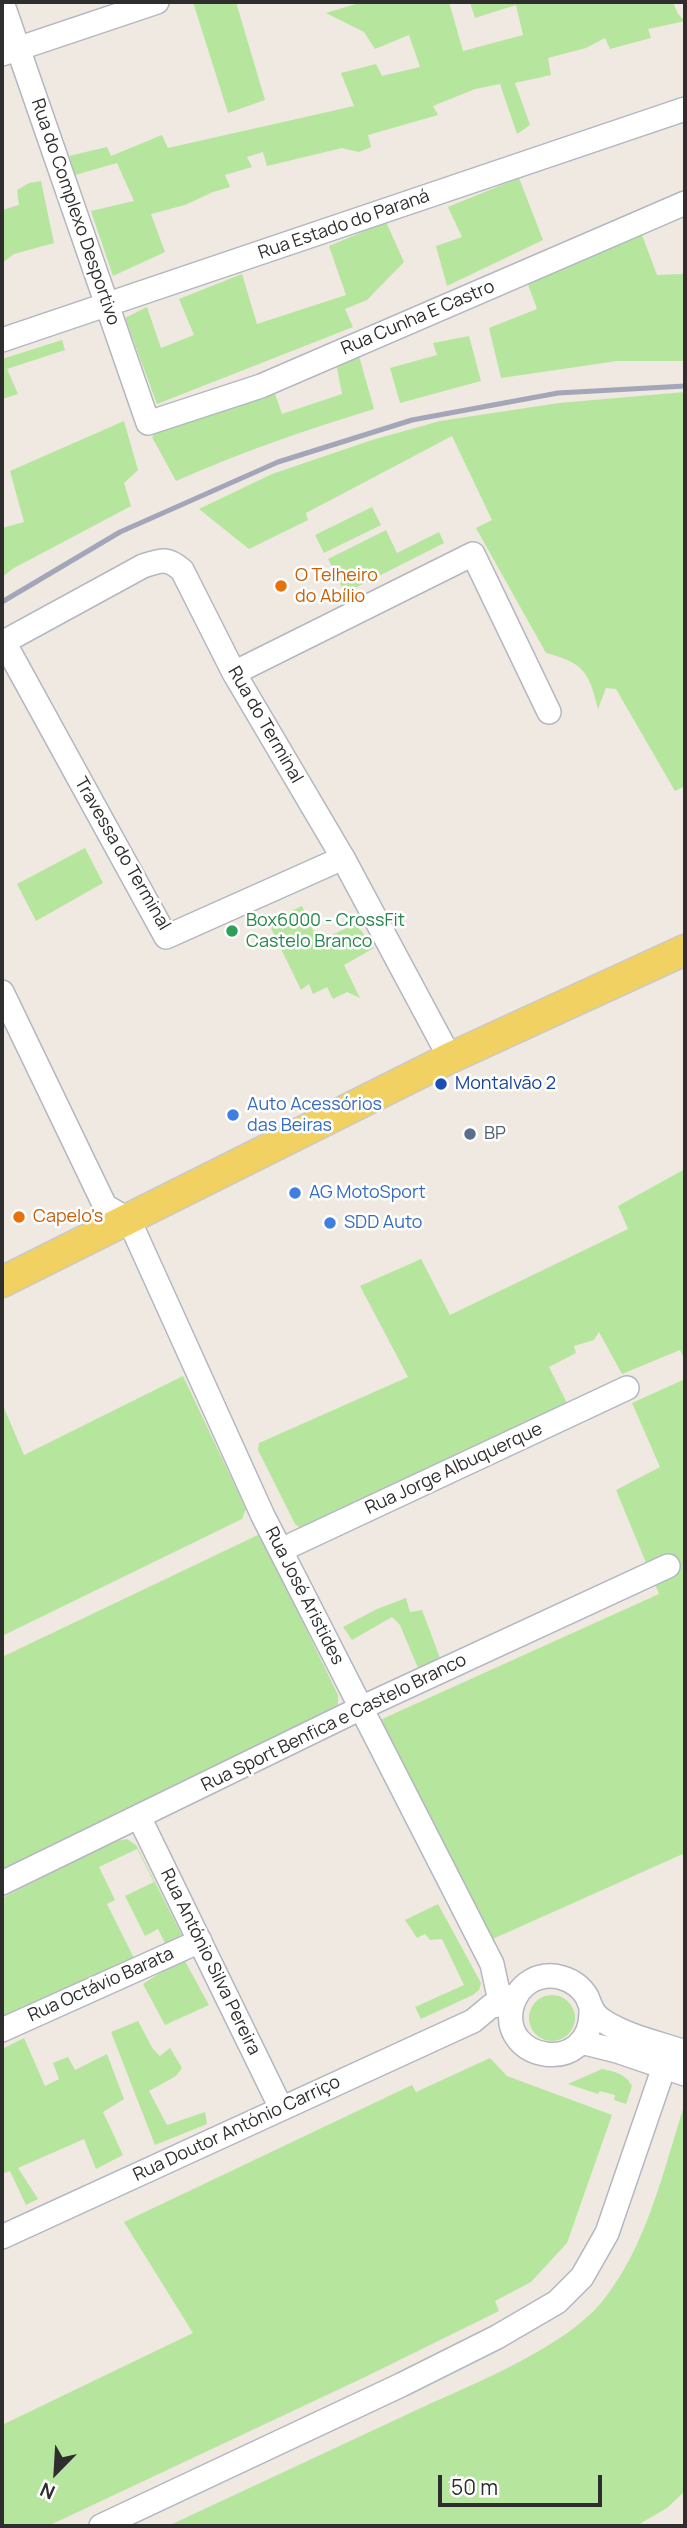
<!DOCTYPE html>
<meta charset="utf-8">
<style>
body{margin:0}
#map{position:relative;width:687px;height:2528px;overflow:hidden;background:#efe9e1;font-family:Manrope,sans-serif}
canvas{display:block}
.frame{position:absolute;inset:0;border:4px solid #2e2e2e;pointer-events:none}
.north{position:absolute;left:21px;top:2437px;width:70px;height:70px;-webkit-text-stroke:5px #fff;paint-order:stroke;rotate:204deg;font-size:19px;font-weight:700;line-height:28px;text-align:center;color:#2e2e2e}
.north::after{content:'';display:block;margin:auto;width:24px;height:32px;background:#2e2e2e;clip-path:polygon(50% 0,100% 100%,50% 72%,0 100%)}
.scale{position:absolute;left:438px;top:2475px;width:164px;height:32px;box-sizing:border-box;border:4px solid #2e2e2e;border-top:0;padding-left:9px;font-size:21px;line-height:24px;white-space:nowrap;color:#2e2e2e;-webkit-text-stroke:5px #fff;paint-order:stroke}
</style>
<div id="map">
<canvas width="687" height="2528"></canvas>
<div class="frame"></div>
<div class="north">N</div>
<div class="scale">50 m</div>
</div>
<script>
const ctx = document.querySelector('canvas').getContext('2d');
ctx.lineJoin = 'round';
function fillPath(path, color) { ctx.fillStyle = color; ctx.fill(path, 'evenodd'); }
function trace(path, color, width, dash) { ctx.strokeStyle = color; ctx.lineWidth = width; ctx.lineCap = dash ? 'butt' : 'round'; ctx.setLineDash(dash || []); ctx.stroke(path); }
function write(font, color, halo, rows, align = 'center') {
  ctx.font = font + ' Manrope,sans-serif'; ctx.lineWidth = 5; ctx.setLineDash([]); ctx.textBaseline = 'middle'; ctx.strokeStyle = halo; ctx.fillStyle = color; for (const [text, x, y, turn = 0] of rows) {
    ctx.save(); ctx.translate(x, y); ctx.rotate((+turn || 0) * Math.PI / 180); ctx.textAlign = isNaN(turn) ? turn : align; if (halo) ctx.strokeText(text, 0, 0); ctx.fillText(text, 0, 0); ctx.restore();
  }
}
fillPath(new Path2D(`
 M193 2H236L265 100 228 113Z
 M356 2H449L463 51 523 35 516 5 475 18 470 2H673L678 14 685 21 648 29 651 38 610 49 605 38 586 48 548 58 551 75 515 83 530 125 517 134 500 84 475 89 433 106 438 115 368 135 371 147 359 152 342 148 267 166 263 152 247 157 252 167 225 175 230 187 213 192 185 205 151 214 165 252 113 276 91 211 134 201 117 163 75 175 69 156 107 147 111 156 162 135 168 148 354 106 341 73 376 64 382 76 420 67 409 35 375 49 364 32 326 13 356 4Z
 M519 178 543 240 447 286 436 246 462 237 448 207Z
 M41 181 54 243 14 254 2 263V210L19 205 17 190 29 183Z
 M386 222 404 262 367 300 345 309 353 327 157 404 125 318 147 307 161 348 194 335 179 299 242 274 257 324 346 295 329 246Z
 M639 227 657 275 683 274 685 280V361H617L501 378 489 328 537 309 526 279Z
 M469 336 481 381 400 403 390 368 437 355 433 343Z
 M62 340 65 350 7 369 18 394 2 399V359Z
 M357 349 374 409C306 430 241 452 176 481L152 437 161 424 273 388 282 414 342 394 335 358Z
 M685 392V786L675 791 616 689 606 688 598 709C589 672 584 663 546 653L476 528 492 520 452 436 306 513 308 520 249 549 199 509 272 474 372 440 440 421 559 403Z
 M124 421 138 470 124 483 131 506 14 568 2 577V528L24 522 10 471Z
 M372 507 381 525 324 553 315 535Z
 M386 530 397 553 439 532 444 543 345 593 328 559Z
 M85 848 103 883 36 921 17 884Z
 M302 906 318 941 356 924 374 948 344 965 360 998 347 992 333 999 327 987 313 994 309 984 301 990 268 922Z
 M685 1169V1360L680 1350 622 1374 599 1332 594 1340 574 1346 576 1353 549 1367 567 1403 310 1528 302 1529 295 1524 258 1450 259 1443 408 1377 360 1286 421 1259 450 1315 628 1229 618 1206Z
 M183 1376 246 1509 242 1519 2 1636V1403L24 1455Z
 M685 1379V1853L486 1942 380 1720 659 1594 616 1490 660 1467 632 1403Z
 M260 1534 338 1695V1705L331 1713 2 1869V1657Z
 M406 1598 410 1612 422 1610 440 1658 418 1668 400 1625 392 1617 352 1640 343 1627 377 1609Z
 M127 1839 136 1845 183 1937 166 1945 158 1929 145 1936 125 1896 154 1882 137 1849 99 1867 115 1900 107 1904 135 1960 2 2022V1898L113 1842Z
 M438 1904 481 1983 479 1990 473 1995 421 2019 415 2007 464 1985 442 1939 430 1940 425 1934 417 1938 405 1920Z
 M185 1961 209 2005 165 2025 143 1984 177 1962Z
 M529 2018a23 23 0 1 1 46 0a23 23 0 1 1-46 0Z
 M138 2021 153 2049 160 2056 170 2048 182 2068 176 2076 149 2091 167 2125 205 2112 207 2124 155 2145 111 2032Z
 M24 2038 45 2086 59 2079 53 2063 68 2057 75 2070 107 2054 124 2099 103 2112 123 2155 96 2169 84 2139 18 2168 38 2199 26 2205 10 2171 2 2174V2049Z
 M490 2058 507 2076 612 2115 567 2243 531 2282 495 2301 499 2311 363 2378 48 2526H2V2425L193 2333 124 2222 412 2085 416 2092Z
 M602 2069C615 2072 625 2073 632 2086L626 2104 614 2100 615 2095 600 2091 598 2094 568 2084Z
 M685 2103V2491L667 2508 636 2526H168C253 2486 338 2447 423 2407 476 2383 564 2347 601 2303 647 2247 663 2171 685 2103Z`), '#b6e59e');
const minor = new Path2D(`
 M2 2 148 423 261 386 685 203
 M2 54 157 2
 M2 340 685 109
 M4 642 166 937 343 858
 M2 643 143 566C161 560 167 557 182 570L234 673 343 858 450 1058
 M234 673 473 554 549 712
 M2 992 105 1206 129 1220 263 1516 492 1964 498 1992 514 2001
 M281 1550 627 1388
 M139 1817 281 2108
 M2 1883 361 1708 668 1566
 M591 2011C592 2077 498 2062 512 2006 515 1996 522 1986 531 1981 550 1970 576 1978 587 1997 592 2009 593 2015 605 2022 629 2037 659 2043 685 2052
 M2 2030 200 1941
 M581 2042 617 2051 685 2074
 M2 2237 473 2021 491 2006 513 2003
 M101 2526 401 2385 497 2337 557 2302 582 2277 607 2233 664 2067`);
const major = new Path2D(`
 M2 1282 450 1058 685 950`);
trace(minor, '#b4b7c1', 26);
trace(major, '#c9c9c9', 33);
trace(minor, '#fff', 23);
trace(major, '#f2d163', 30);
trace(new Path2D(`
 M2 602 120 532 278 462 412 420 558 393 685 386`), '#a3a6b8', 5);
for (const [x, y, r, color] of [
 [281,586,7,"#e8710a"],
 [232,931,7,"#2e9e5b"],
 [441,1084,7,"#1a4fb4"],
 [233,1115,7,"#3f7fe0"],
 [470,1134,7,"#5c6f8a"],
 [295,1193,7,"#3f7fe0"],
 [19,1217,7,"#e8710a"],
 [330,1223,7,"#3f7fe0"]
]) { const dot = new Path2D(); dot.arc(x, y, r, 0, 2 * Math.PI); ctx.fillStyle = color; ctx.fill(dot); trace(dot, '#fff', 2.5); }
write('18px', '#2e2e2e', '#fff', [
 ["Rua do Complexo Desportivo",75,212,71],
 ["Rua Estado do Paraná",344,225,-19],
 ["Rua Cunha E Castro",418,318,-23],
 ["Rua do Terminal",265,725,60],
 ["Travessa do Terminal",122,854,60],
 ["Rua Jorge Albuquerque",454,1469,-25],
 ["Rua José Aristides",304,1596,63],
 ["Rua Sport Benfica e Castelo Branco",334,1723,-26],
 ["Rua António Silva Pereira",210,1962,64],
 ["Rua Octávio Barata",101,1985,-24],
 ["Rua Doutor António Carriço",237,2129,-25]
]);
write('18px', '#c56008', '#fff', [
 ["O Telheiro",295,576],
 ["do Abílio",295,597],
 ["Capelo's",33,1217]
], 'left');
write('18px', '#27864d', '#fff', [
 ["Box6000 - CrossFit",246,921],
 ["Castelo Branco",246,942]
], 'left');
write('18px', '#164399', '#fff', [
 ["Montalvão 2",455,1084]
], 'left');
write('18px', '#366cbe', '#fff', [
 ["Auto Acessórios",247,1105],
 ["das Beiras",247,1126],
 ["AG MotoSport",309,1193],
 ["SDD Auto",344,1223]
], 'left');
write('18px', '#4e5e75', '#fff', [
 ["BP",484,1134]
], 'left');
</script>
